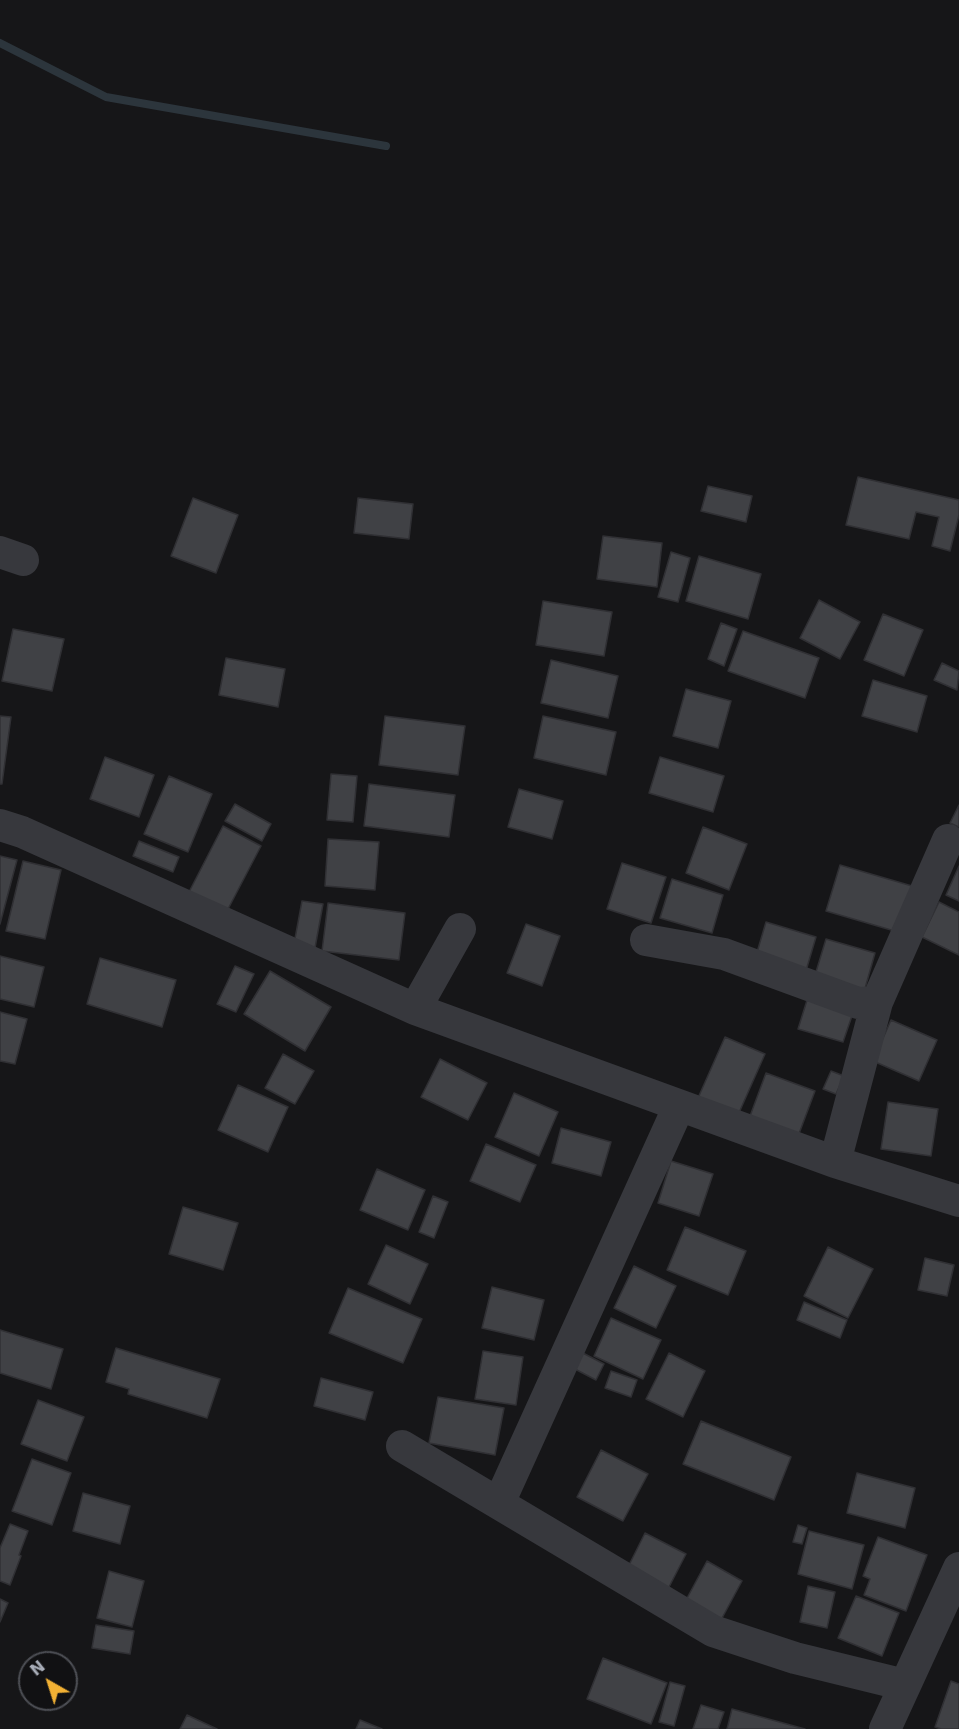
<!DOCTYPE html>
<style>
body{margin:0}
#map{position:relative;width:959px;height:1729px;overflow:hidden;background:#161618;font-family:"DejaVu Sans",sans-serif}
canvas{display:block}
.north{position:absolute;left:18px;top:1651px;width:60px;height:60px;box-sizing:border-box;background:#111113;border:2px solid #4d4f55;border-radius:50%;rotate:321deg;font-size:16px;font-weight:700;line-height:24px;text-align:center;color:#a8adb8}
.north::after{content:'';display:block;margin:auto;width:21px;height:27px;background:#f2b134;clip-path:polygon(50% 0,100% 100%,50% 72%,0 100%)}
</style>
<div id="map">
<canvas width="959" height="1729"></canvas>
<div class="north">N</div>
</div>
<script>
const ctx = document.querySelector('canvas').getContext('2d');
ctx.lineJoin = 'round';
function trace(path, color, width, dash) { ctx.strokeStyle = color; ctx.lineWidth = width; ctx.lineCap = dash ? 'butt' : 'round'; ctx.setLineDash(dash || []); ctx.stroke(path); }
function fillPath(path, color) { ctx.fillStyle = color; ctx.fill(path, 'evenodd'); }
trace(new Path2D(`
 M0 43 106 97 386 146`), '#2c353c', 8);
const building = new Path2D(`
 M858 477 959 500V515L950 551 932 546 939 517 916 512 909 539 846 525Z
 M708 486 752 496 746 522 701 511Z
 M193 498 238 515 216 573 171 556Z
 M358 498 413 504 409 539 354 533Z
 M603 536 662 543 657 587 597 579Z
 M671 552 690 558 678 602 658 597Z
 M699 556 761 574 748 619 686 601Z
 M819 600 860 622 840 659 800 638Z
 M543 601 612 612 604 656 536 645Z
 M883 614 923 630 904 676 864 660Z
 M721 623 737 629 724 666 708 659Z
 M13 629 64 639 52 691 2 681Z
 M743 631 819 658 805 698 728 671Z
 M226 658 285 669 278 707 219 695Z
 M551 660 618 676 608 718 541 703Z
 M942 663 959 671 957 690 934 680Z
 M873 680 927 696 917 732 862 716Z
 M686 689 731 701 718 748 673 736Z
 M0 716 11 717 2 784H0Z
 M385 716 465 726 458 775 379 765Z
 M543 716 616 732 606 775 534 758Z
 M105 757 154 775 139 817 90 799Z
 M660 757 724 776 713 812 649 793Z
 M331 774 357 776 353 822 327 820Z
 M169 776 212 794 188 852 144 834Z
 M369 784 455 795 449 837 364 826Z
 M519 789 563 801 552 839 508 827Z
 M235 804 271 824 262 841 225 821Z
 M959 805V827L950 823Z
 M223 826 261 846 227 911 189 892Z
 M703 827 747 844 729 890 686 873Z
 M328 839 379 842 375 890 325 886Z
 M139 841 179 857 173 872 133 856Z
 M0 856 17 860 0 924Z
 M23 861 61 870 45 939 6 931Z
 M622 863 666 877 651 923 607 909Z
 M840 865 912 886 898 932 826 911Z
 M959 866V901L946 895Z
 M672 879 723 895 712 933 660 918Z
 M302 901 323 904 315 948 294 944Z
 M939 902 959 912V955L922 937Z
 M328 903 405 913 399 960 322 951Z
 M766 922 816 937 805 974 755 959Z
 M526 924 560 936 542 986 507 973Z
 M826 939 875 953 862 999 812 985Z
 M0 956 44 967 34 1007 0 999Z
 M100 958 176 980 162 1027 87 1004Z
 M235 966 254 974 236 1012 217 1004Z
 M270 971 331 1007 305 1051 244 1014Z
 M808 997 854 1010 843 1042 798 1029Z
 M0 1012 27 1019 15 1064 0 1061Z
 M891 1020 937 1040 919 1081 873 1061Z
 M725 1037 765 1054 738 1115 698 1098Z
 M283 1054 314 1071 295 1104 265 1088Z
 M440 1059 487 1083 468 1120 421 1097Z
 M831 1071 844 1076 836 1094 823 1089Z
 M766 1073 815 1091 797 1139 743 1135Z
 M238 1085 288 1107 268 1152 218 1130Z
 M514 1093 558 1112 539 1156 495 1137Z
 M888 1102 938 1109 931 1156 881 1149Z
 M561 1128 611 1142 601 1176 552 1163Z
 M486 1144 536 1165 520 1202 470 1181Z
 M671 1161 713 1174 699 1216 658 1203Z
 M377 1169 425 1190 408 1230 360 1210Z
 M433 1196 448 1202 434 1238 419 1232Z
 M183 1207 238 1223 223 1270 169 1254Z
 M685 1227 746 1251 728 1295 667 1270Z
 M386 1245 428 1264 410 1304 368 1284Z
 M828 1247 873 1269 848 1318 804 1296Z
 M925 1258 954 1265 947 1296 918 1290Z
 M634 1266 676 1286 656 1328 614 1308Z
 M492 1287 544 1300 534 1340 482 1328Z
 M348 1288 422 1319 403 1363 329 1333Z
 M804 1302 847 1320 840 1338 797 1320Z
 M611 1318 661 1340 643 1379 594 1356Z
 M0 1330 63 1349 51 1389 0 1373Z
 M116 1348 220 1379 207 1418 128 1394 129 1389 106 1382Z
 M483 1351 523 1357 516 1405 475 1399Z
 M581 1352 604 1364 596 1380 573 1368Z
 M669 1353 705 1371 683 1417 646 1399Z
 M611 1371 637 1380 631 1397 605 1388Z
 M321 1378 373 1392 365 1420 314 1406Z
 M438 1397 504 1408 495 1455 429 1443Z
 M38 1400 84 1417 67 1461 21 1444Z
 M701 1421 791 1457 774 1500 683 1464Z
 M601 1450 648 1474 623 1521 577 1497Z
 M32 1459 71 1473 52 1525 12 1511Z
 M857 1473 915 1488 905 1528 847 1513Z
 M83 1493 130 1506 120 1544 73 1531Z
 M10 1524 28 1531 19 1555 21 1556 10 1585 0 1581V1548Z
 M798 1525 807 1528 802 1544 793 1542Z
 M809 1531 864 1545 852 1589 798 1574Z
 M645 1533 686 1554 668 1589 627 1569Z
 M878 1537 927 1555 906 1611 864 1595 870 1579 863 1576Z
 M707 1561 742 1581 721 1620 686 1600Z
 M109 1571 144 1581 132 1627 97 1618Z
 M808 1586 835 1592 827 1628 800 1622Z
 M856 1596 899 1613 882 1656 838 1638Z
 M0 1599 8 1603 0 1622Z
 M96 1625 134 1631 130 1654 92 1648Z
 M603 1658 667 1683 651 1724 587 1699Z
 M951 1681 959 1684V1729H941L935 1727Z
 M670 1682 685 1686 674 1726 659 1722Z
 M701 1705 724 1712 718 1729H693Z
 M732 1709 805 1729H727Z
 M187 1715 217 1729H180Z
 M360 1720 382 1729H356Z`);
fillPath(building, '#404145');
trace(building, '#303034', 1.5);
trace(new Path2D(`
 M0 552 23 560
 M0 825 22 832 415 1009 835 1162 959 1201
 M646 940 724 954 858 1003 877 1002
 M415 1009 460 929
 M835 1162 877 1002 948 840
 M402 1446 713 1631 795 1658 905 1685
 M499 1503 679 1106
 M885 1729 959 1568`), '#37383d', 32);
</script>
